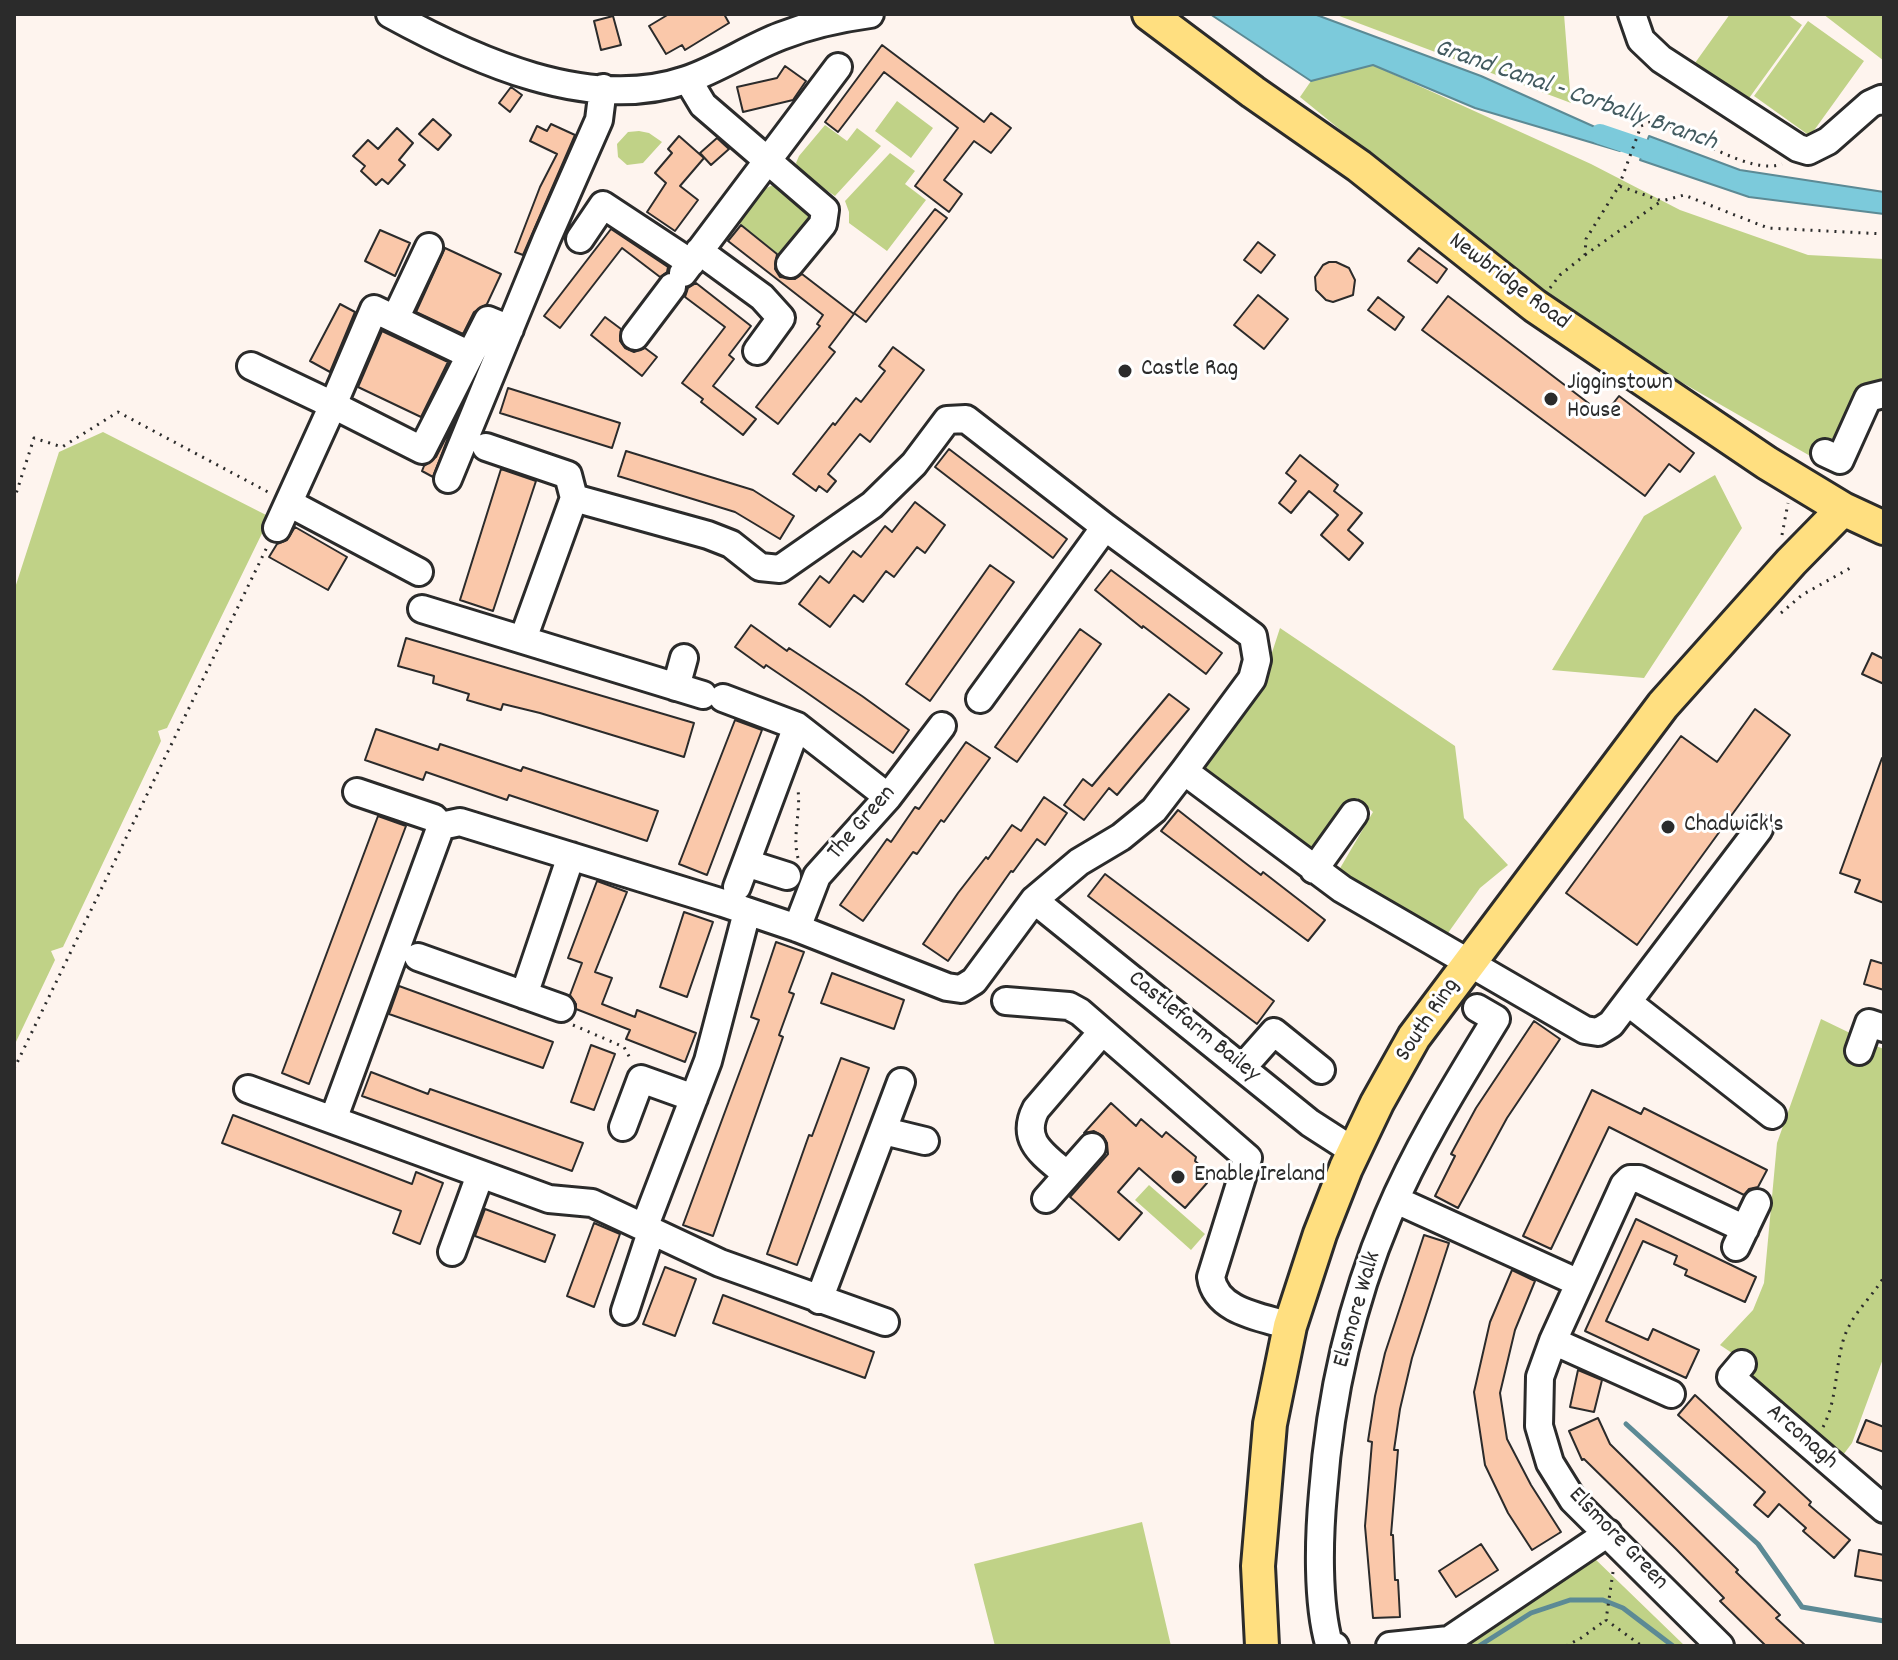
<!DOCTYPE html>
<style>
body{margin:0}
#map{position:relative;width:1898px;height:1660px;overflow:hidden;background:#fef4ee;font-family:Dekko,sans-serif}
canvas{display:block}
.frame{position:absolute;inset:0;border:16px solid #2b2b2b;pointer-events:none}
</style>
<div id="map">
<canvas width="1898" height="1660"></canvas>
<div class="frame"></div>
</div>
<script>
const ctx = document.querySelector('canvas').getContext('2d');
ctx.lineJoin = 'round';
function fillPath(path, color) { ctx.fillStyle = color; ctx.fill(path, 'evenodd'); }
function trace(path, color, width, dash) { ctx.strokeStyle = color; ctx.lineWidth = width; ctx.lineCap = dash ? 'butt' : 'round'; ctx.setLineDash(dash || []); ctx.stroke(path); }
function write(font, color, halo, rows, align = 'center') {
  ctx.font = font + ' Dekko,sans-serif'; ctx.lineWidth = 6; ctx.setLineDash([]); ctx.textBaseline = 'middle'; ctx.strokeStyle = halo; ctx.fillStyle = color; for (const [text, x, y, turn = 0] of rows) {
    ctx.save(); ctx.translate(x, y); ctx.rotate((+turn || 0) * Math.PI / 180); ctx.textAlign = isNaN(turn) ? turn : align; if (halo) ctx.strokeText(text, 0, 0); ctx.fillText(text, 0, 0); ctx.restore();
  }
}
fillPath(new Path2D(`
 M1334 14H1564L1571 103Z
 M1730 14H1787L1802 25 1747 101 1695 63Z
 M1823 14H1884V61Z
 M1808 21 1864 61 1810 136 1754 96Z
 M1373 65 1591 164 1680 210 1808 255 1884 259V384L1858 387 1838 437 1819 441 1812 457 1653 366 1527 282 1300 97 1311 81Z
 M897 101 933 128 911 158 875 131Z
 M825 125 847 141 857 128 881 146 835 196 801 173 796 163 799 156Z
 M639 131 649 133 662 142 643 163 627 165 618 157 617 144 628 132Z
 M890 153 915 171 905 184 926 200 887 251 849 223V212L845 201Z
 M773 185 809 213 814 220 787 261 738 222 762 190Z
 M103 432 270 517 167 728 158 731 161 741 63 947 51 951 55 960 14 1046V591L59 452Z
 M1715 475 1742 528 1644 678 1552 670 1644 516Z
 M1280 628 1455 746 1464 818 1508 865 1480 888 1448 933 1339 870 1373 812 1357 798 1310 853 1206 777 1201 761 1265 674Z
 M1821 1019 1850 1033 1845 1049 1866 1054 1873 1045 1884 1049V1356L1852 1443 1843 1455 1750 1375V1365L1720 1345 1753 1310 1764 1283 1777 1143Z
 M1149 1185 1205 1234 1191 1250 1135 1200Z
 M1142 1522 1171 1646H995L974 1564Z
 M1592 1556 1685 1646H1434Z`), '#c0d287');
const water = new Path2D(`
 M1210 14H1314L1481 76 1624 140 1620 151 1475 108 1373 65 1311 81Z
 M1649 136 1740 170 1884 192V214L1749 197 1640 160Z`);
fillPath(water, '#7ccadb');
trace(water, '#5c8a95', 2);
trace(new Path2D(`
 M1626 1424 1758 1544 1802 1607 1884 1621
 M1479 1646 1531 1613 1570 1600H1603L1623 1608 1673 1646`), '#5c8a95', 5);
trace(new Path2D(`
 M1600 134 1668 157`), '#7ccadb', 20);
const building = new Path2D(`
 M669 14H724L729 23 685 50 682 45 666 54 649 26Z
 M613 16 621 45 601 50 594 21Z
 M882 45 984 122 991 113 1011 128 991 153 974 141 944 180 962 194 949 212 915 186 958 128 884 72 838 132 825 122Z
 M785 66 806 81 793 100 743 112 737 87 777 78Z
 M511 87 522 95 510 112 499 103Z
 M433 119 451 135 438 150 419 134Z
 M551 124 575 135 523 255 515 252 540 187 557 154 530 141 537 126 547 131Z
 M397 128 413 143 399 160 405 165 388 184 382 179 376 185 361 171 365 166 353 156 368 140 378 149Z
 M679 136 704 158 680 186 698 200 675 231 647 212 666 183 655 173 672 153 668 149Z
 M717 138 729 149 711 165 700 153Z
 M935 209 947 218 866 322 854 313Z
 M741 225 777 254 775 269 780 277 795 279 802 274 854 314 829 347 835 352 778 424 756 407 820 326 817 324 823 315 728 241Z
 M611 229 668 267 667 272 660 277 622 248 560 328 544 316Z
 M380 230 410 243 395 276 365 261Z
 M1258 242 1275 255 1261 273 1244 260Z
 M445 248 501 274 487 304 474 312 463 334 416 312Z
 M1419 248 1447 269 1437 283 1408 261Z
 M1329 262H1336L1349 268 1355 280 1353 295 1333 302 1326 300 1316 290 1315 277 1323 265Z
 M696 283 751 326 729 355 734 359 713 386 756 419 743 435 701 402 703 399 682 383 725 327 685 297 688 288Z
 M1258 295 1288 319 1264 349 1234 325Z
 M1448 296 1604 415 1619 396 1694 453 1680 472 1669 464 1645 496 1422 330Z
 M1378 297 1404 317 1395 330 1368 310Z
 M340 304 355 312 330 372 310 361Z
 M605 317 621 329 620 341 625 348 634 352 645 348 657 357 642 376 591 335Z
 M382 331 448 362 421 417 358 387Z
 M893 347 924 370 870 442 860 434 828 474 836 481 827 492 819 486 816 491 793 474 833 423 835 425 856 398 861 402 885 371 879 366Z
 M508 388 620 423 612 448 500 413Z
 M454 422 433 477 422 471 424 466 436 457Z
 M949 449 1067 539 1053 558 935 467Z
 M626 451 753 490 794 516 780 539 735 512 618 476Z
 M1300 455 1338 485 1334 491 1362 513 1348 530 1363 543 1349 560 1321 535 1338 515 1331 509 1309 491 1291 513 1279 503 1296 481 1286 473Z
 M501 469 536 481 493 611 460 600Z
 M915 502 945 525 925 553 917 547 894 577 886 571 863 602 854 595 830 627 799 604 820 576 829 583 853 551 861 557 885 526 892 532Z
 M295 527 347 557 328 590 269 557 277 544 287 540Z
 M990 565 1014 582 930 701 906 684Z
 M1111 570 1222 653 1206 674 1143 626 1142 628 1095 590Z
 M751 625 787 651 789 648 862 696 909 730 893 753 803 690 766 665 764 668 735 647Z
 M1080 629 1101 644 1017 762 995 747Z
 M406 638 694 723 684 757 540 713 503 704 501 710 467 700 469 694 433 683 434 676 398 666Z
 M1872 653 1884 659V684L1862 674Z
 M1169 694 1189 709 1117 795 1109 788 1084 820 1064 805 1083 779 1092 786Z
 M1755 709 1790 735 1637 945 1566 893 1681 736 1717 762Z
 M735 720 762 730 707 875 679 864Z
 M376 729 438 750 440 744 521 771 523 767 658 811 647 841 509 795 507 800 426 772 423 780 365 760Z
 M966 742 990 758 944 822 941 820 917 854 913 852 863 921 840 905 887 839 891 842 915 807 919 809Z
 M1882 758H1884V903L1855 892 1860 880 1840 873Z
 M1044 797 1067 813 1045 845 1037 839 1013 872 1011 871 948 961 923 944 958 893 986 857 988 859 1012 825 1021 831Z
 M1178 810 1244 862 1261 875 1263 872 1325 920 1308 941 1161 831Z
 M378 816 406 826 309 1084 282 1073Z
 M1105 874 1274 1001 1257 1024 1088 896Z
 M597 881 627 892 595 972 612 978 602 1004 635 1017 637 1010 696 1033 685 1062 626 1039 630 1030 576 1009V1004L570 995 582 963 568 958Z
 M684 912 713 922 687 997 660 987Z
 M776 942 804 952 789 992 794 994 779 1035 783 1037 713 1236 683 1225 759 1020 751 1017Z
 M1871 960 1884 964V990L1864 984Z
 M832 973 904 1000 894 1029 821 1003Z
 M399 986 553 1042 543 1068 389 1014Z
 M1534 1021 1560 1039 1507 1118 1458 1208 1435 1196 1455 1156 1451 1154 1476 1108Z
 M591 1045 615 1054 594 1110 571 1102Z
 M841 1058 869 1068 797 1265 767 1254 809 1135 812 1136Z
 M371 1072 428 1094 430 1089 583 1143 572 1171 362 1096Z
 M1592 1090 1641 1114 1644 1108 1767 1170 1758 1187 1749 1189 1744 1195 1609 1127 1551 1249 1523 1236Z
 M1111 1103 1136 1126 1141 1119 1162 1137 1166 1132 1196 1157 1195 1161 1208 1172 1207 1183 1185 1208 1139 1168 1118 1192 1142 1213 1119 1240 1070 1197 1108 1154 1107 1143 1103 1136 1094 1131 1084 1133Z
 M233 1115 412 1184 416 1172 443 1183 420 1244 393 1233 401 1211 222 1143Z
 M485 1209 555 1235 545 1262 475 1236Z
 M1636 1219 1756 1277 1745 1302 1685 1275 1687 1270 1674 1264 1677 1256 1643 1241 1606 1321 1648 1340 1653 1329 1699 1350 1686 1378 1585 1331Z
 M594 1223 620 1234 594 1307 567 1296Z
 M1424 1235 1449 1243 1412 1358 1400 1409 1394 1450H1398L1391 1535H1393L1395 1580H1398L1400 1617 1373 1618 1365 1526 1372 1442 1368 1441 1375 1396 1385 1353Z
 M665 1267 696 1279 675 1336 643 1324Z
 M1512 1270 1535 1281 1515 1330 1500 1393 1507 1439 1531 1485 1561 1532 1532 1550 1508 1513 1485 1465 1474 1392 1490 1322Z
 M723 1295 874 1352 865 1378 713 1323Z
 M1578 1370 1602 1380 1594 1412 1570 1407Z
 M1695 1395 1811 1502 1809 1505 1850 1540 1834 1558 1803 1531 1806 1528 1779 1504 1768 1517 1754 1505 1765 1492 1678 1415Z
 M1598 1418 1610 1444 1738 1570 1736 1572 1780 1615 1776 1618 1806 1646H1766L1720 1601 1724 1598 1676 1549 1584 1459 1582 1460 1569 1431Z
 M1866 1420 1884 1427V1452L1857 1442Z
 M1481 1544 1498 1570 1456 1597 1439 1571Z
 M1859 1550 1884 1555V1581L1855 1576Z`);
fillPath(building, '#fac8aa');
trace(building, '#2b2b2b', 2);
const minor = new Path2D(`
 M390 14C474 60 589 113 686 80 719 69 749 48 781 36 809 25 840 18 870 14
 M1632 14 1641 40 1661 59 1798 148 1808 151 1828 141 1870 104 1881 99 1884 101
 M688 80 703 105 825 210 823 224 790 264
 M580 239 603 205 691 263
 M699 251 762 297 781 318 757 351
 M683 273 838 67
 M395 319 429 247
 M635 336 672 287
 M470 355 374 309 333 405 422 450 488 320 510 329
 M251 366 333 405 277 528
 M486 447 568 475 574 498 708 535 731 544 760 567 780 569 872 505 914 464 947 420 966 419 1105 527
 M1825 453 1840 460 1868 398 1884 394
 M448 479 547 238 599 120 603 88
 M289 503 419 572
 M422 609 703 695
 M523 639 574 498
 M676 687 684 658
 M723 698 797 726 888 797
 M980 699 1105 527 1253 636 1257 660 1252 679 1184 771 1342 889 1585 1030 1598 1032 1611 1024 1759 829
 M357 792 434 818 441 826 460 822 723 903 797 928 947 987 961 989 974 981 1034 900 1079 862 1121 837 1154 810 1184 771
 M441 826 333 1120 549 1199 592 1203 720 1263 885 1322
 M746 863 787 876
 M1314 870 1354 814
 M737 887 797 726
 M1034 900 1310 1123 1355 1152
 M797 928 817 876 888 797 942 726
 M418 957 561 1008
 M524 995 571 856
 M1006 1001 1069 1006 1080 1012 1248 1158 1211 1277C1216 1312 1262 1317 1290 1326
 M1629 1003 1772 1115
 M1859 1051 1869 1023 1884 1028
 M1243 1067 1274 1032 1321 1070
 M248 1089 333 1120
 M623 1127 641 1079 694 1098
 M884 1131 925 1141
 M1067 1175C1046 1156 1019 1142 1036 1109L1102 1032
 M1046 1199 1092 1147
 M1396 1200 1579 1283
 M644 1228 708 1061 747 912
 M1736 1247 1757 1203
 M452 1252 480 1175
 M819 1300 901 1082
 M625 1311 651 1232
 M1553 1341 1671 1394
 M1742 1364 1731 1377 1884 1509
 M1335 1646 1329 1644C1317 1601 1319 1537 1323 1493 1330 1398 1351 1304 1388 1216 1417 1147 1457 1083 1496 1019L1477 1008
 M1390 1646 1449 1640 1608 1533
 M1720 1646 1573 1500 1550 1463 1539 1426 1540 1377 1553 1341 1624 1185 1630 1179H1639L1745 1229`);
const major = new Path2D(`
 M1149 14 1253 92 1359 166 1535 306 1767 463 1843 509 1884 528
 M1262 1646 1258 1566 1270 1424 1290 1326 1320 1234 1346 1168 1377 1103 1414 1037 1663 705 1791 562 1843 509`);
trace(minor, '#2b2b2b', 32);
trace(major, '#2b2b2b', 38);
trace(new Path2D(`
 M1619 186 1641 126 1655 120C1688 132 1749 176 1782 164
 M1585 255 1660 202
 M1550 288 1560 275 1585 255 1586 239 1619 186 1662 201 1684 195 1768 228 1884 234
 M14 500 34 438 62 447 118 412 268 492
 M1782 535 1788 503
 M1781 613 1802 595 1852 567
 M798 858C792 835 801 813 798 790
 M573 1025 624 1047 630 1058
 M14 1069 268 545
 M1823 1427C1837 1401 1835 1369 1843 1341 1851 1314 1870 1300 1884 1277
 M1613 1572 1606 1620 1642 1646
 M1566 1646 1581 1638 1606 1620`), '#2b2b2b', 3, [2, 6]);
trace(minor, '#fff', 26);
trace(major, '#ffdf80', 32);
for (const [x, y, r, color] of [
 [1125,371,8,"#2b2b2b"],
 [1551,399,8,"#2b2b2b"],
 [1668,827,8,"#2b2b2b"],
 [1178,1177,8,"#2b2b2b"]
]) { const dot = new Path2D(); dot.arc(x, y, r, 0, 2 * Math.PI); ctx.fillStyle = color; ctx.fill(dot); trace(dot, '#fff', 3); }
write('24px', '#2b2b2b', '#fff', [
 ["Newbridge Road",1508,283,37],
 ["The Green",863,824,-49],
 ["South Ring",1429,1021,-56],
 ["Castlefarm Bailey",1193,1028,39],
 ["Elsmore Walk",1359,1310,-74],
 ["Arconagh",1801,1438,41],
 ["Elsmore Green",1617,1540,46]
]);
write('24px', '#2b2b2b', '#fff', [
 ["Castle Rag",1141,371],
 ["Jigginstown",1567,385],
 ["House",1567,413],
 ["Chadwick's",1684,827],
 ["Enable Ireland",1194,1177]
], 'left');
write('italic 26px', '#435b60', '#fff', [
 ["Grand Canal - Corbally Branch",1575,97,19]
]);
</script>
